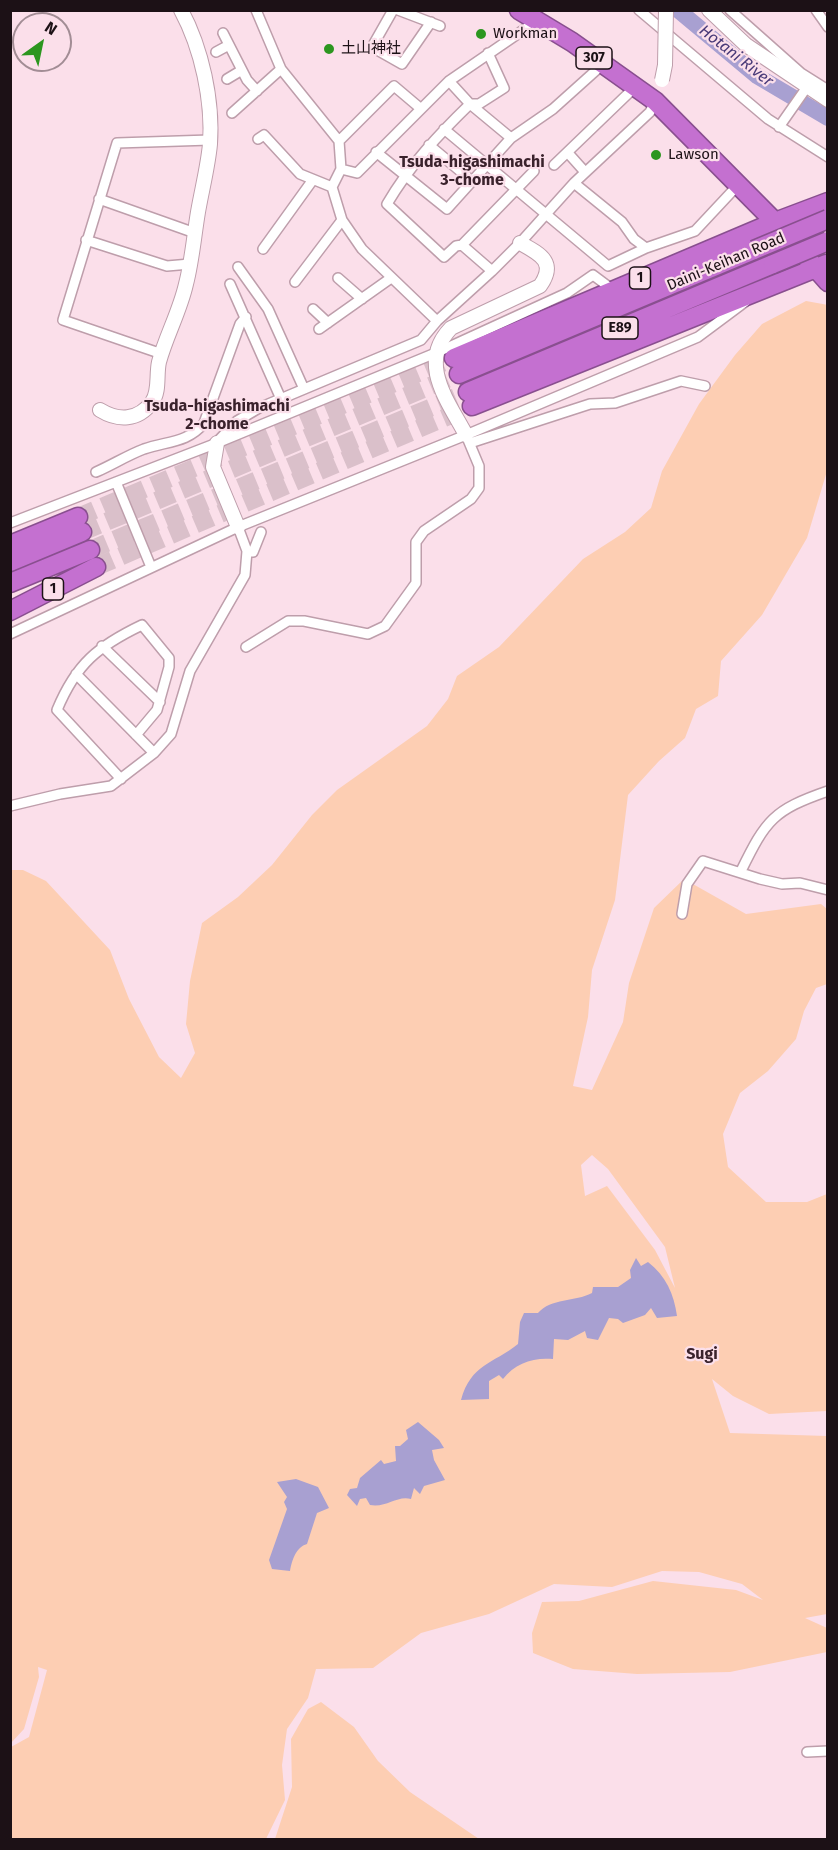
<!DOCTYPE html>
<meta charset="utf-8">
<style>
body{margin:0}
#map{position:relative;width:838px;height:1850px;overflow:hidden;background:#fbdfea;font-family:"Fira Sans",sans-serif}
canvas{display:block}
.frame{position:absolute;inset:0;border:12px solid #1c1116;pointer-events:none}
.north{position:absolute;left:12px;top:12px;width:60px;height:60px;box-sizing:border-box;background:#fbdfea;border:2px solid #a28d95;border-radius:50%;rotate:33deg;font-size:16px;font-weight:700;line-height:24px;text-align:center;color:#1c1116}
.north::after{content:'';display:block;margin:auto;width:21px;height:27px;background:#2c961f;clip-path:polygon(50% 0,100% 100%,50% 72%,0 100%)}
</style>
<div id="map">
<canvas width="838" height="1850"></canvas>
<div class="frame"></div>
<div class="north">N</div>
</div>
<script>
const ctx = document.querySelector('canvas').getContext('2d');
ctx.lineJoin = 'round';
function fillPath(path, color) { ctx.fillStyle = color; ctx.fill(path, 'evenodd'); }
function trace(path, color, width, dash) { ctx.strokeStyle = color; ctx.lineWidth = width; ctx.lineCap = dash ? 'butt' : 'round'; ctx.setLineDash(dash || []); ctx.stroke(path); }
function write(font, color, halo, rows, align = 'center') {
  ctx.font = font + ' "Fira Sans","Noto Sans JP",sans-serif'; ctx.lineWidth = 4.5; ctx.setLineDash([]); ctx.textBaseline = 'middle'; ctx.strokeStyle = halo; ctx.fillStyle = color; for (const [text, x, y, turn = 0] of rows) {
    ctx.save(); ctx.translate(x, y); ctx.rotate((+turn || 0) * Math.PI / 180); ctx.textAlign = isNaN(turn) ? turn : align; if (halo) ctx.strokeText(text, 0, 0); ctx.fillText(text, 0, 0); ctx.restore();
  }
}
fillPath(new Path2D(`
 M806 301 828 305 827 471 807 538 762 615 721 661 718 696 696 709 685 738 659 761 628 795 615 900 592 970 588 1017 573 1086 592 1090 623 1022 629 983 654 908 684 879 746 914 821 904 827 909V984L816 988 804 1011 796 1039 768 1071 740 1093 723 1134 728 1167 766 1202H807L827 1194V1411L769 1414 733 1396 712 1379 730 1433 827 1436V1614L805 1618 827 1628V1652L730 1672 637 1674 573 1669 533 1653 532 1633 542 1602 579 1601 653 1581 736 1590 763 1600 742 1584 699 1572 662 1571 612 1587 554 1584 489 1614 421 1633 373 1668 316 1669 308 1698 287 1729 282 1765 285 1800 266 1839H11V1747L29 1737 47 1670 38 1667 39 1677 24 1729 11 1743V870H23L46 881 110 950 129 999 159 1057 181 1078 195 1053 186 1024 190 981 202 923 238 897 272 865 312 815 337 790 427 726 448 699 457 676 499 647 583 559 625 532 651 508 662 471 699 404 735 355 762 324ZM592 1155 608 1169 665 1247 675 1288 655 1250 607 1186 585 1196 581 1165Z
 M321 1702 354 1727 378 1761 410 1792 479 1839H275L292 1787 291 1739 308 1709Z`), '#fdceb3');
fillPath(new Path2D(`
 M636 1258 641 1266 648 1262C666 1276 674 1294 677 1316L657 1318 651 1308 645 1315 623 1323 618 1319 609 1318 598 1340 587 1338 585 1331 568 1340 554 1339 553 1359C534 1357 515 1363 503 1379L499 1375 489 1381V1399L461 1400C471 1364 493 1364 518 1344L520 1322 524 1313H538C551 1298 575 1302 592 1293L593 1287H618L631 1278 630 1270Z
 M418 1422 439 1440 444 1448 432 1450 434 1460 445 1480 424 1486 420 1494 414 1488 411 1499C397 1495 387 1508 370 1505L366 1498 360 1499 357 1506 347 1495 350 1489 357 1488 360 1478 381 1460 384 1464 396 1461 395 1446H400L408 1439 406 1430Z
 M296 1479 318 1487 329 1508 317 1513 307 1544C296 1547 292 1560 290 1571L272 1569 269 1560 287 1509 284 1502 287 1497 277 1482Z`), '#a8a0d1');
trace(new Path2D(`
 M678 10 757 76 828 118`), '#a8a0d1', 16);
trace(new Path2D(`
 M78 517 454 358
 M82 532 459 374
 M90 550 468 392
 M96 567 472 406`), '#dac0ca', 18, [18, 9]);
const street = new Path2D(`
 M256 10 281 69 339 141 341 169 332 187 342 220 362 249 437 321
 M393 10 372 47 402 64 431 22
 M398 10 440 26
 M639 10 768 119 828 157
 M730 10 801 73 828 90
 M816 10 828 27
 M223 33 247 80 257 91
 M216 52 229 45
 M488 53 504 88 479 104H470C438 135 410 165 387 204L444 257 456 246 462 245 534 171
 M227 79 242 70
 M449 81 470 104 511 138
 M232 113 281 69
 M779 127 807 87
 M444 129 608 266 646 248 695 231 738 185
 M258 139 264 135 300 174 332 187
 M339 141 394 86 420 108
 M429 145 472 181
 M376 152 447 209 511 138 553 109 602 65
 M568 153 585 172
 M554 165 635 87
 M341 169 357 173 449 81 538 20
 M574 183 622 222 634 239 646 248
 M99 199 195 233
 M86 240 167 266 190 264
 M462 245 492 271 520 243 574 183 650 112 655 101
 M263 249 312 181
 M238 267 268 309 304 389
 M338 278 362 299
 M295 282 342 220
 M230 284 281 399
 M313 309 328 323
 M319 329 391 278
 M162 354 63 320 117 143 210 140
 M218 441 237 421 259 408 421 340 437 321 492 271
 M470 443 590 404 615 403 681 381 705 386
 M96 472C112 465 128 455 144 449 167 441 188 443 204 423L240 324 246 317
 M116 482 151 567
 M10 523 217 443 438 352 567 293 593 275 613 290
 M247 551 253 552 261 532
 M10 634 238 527 466 435 698 337 745 302
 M102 646 160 702
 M246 647 288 621H304L368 634 385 626 416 583V542L424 531 471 499 479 488V466L466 435
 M76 674 154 753
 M121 779 57 710C76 664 98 646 142 625L169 658V667L157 710 136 735
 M10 806 60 794 111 786 154 753 171 734 190 671 245 575 247 551 238 527
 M741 871C766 820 773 810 828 791
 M682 914 687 884 703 861 760 879 782 884 800 883 828 890
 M807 1752 828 1751`);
const secondary = new Path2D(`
 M709 10 746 45 828 100
 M100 410C118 421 138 421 152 402 160 391 156 375 159 362 166 336 180 311 186 284 192 261 194 236 198 212 202 189 208 166 210 144 213 101 202 49 181 10
 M466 435C448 401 417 363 451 328L540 286C557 262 540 254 520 243
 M217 443 213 467 238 527`);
const highway = new Path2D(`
 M519 10 572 42 655 101 775 222 828 282
 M454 358 775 222 828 202
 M459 374 754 250
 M468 392 773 264
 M472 406 826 264
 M10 545 78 517
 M10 562 82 532
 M10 583 90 550
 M10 611 96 567`);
trace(street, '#be9eab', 12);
trace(secondary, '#be9eab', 16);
trace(highway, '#894f8f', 21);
trace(street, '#fff', 9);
trace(secondary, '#fff', 14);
trace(highway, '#c470d0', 18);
const secondaryBridge = new Path2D(`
 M662 80 665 65 666 10`);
const highwayBridge = new Path2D(`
 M754 250 828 219
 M773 264 828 241`);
trace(secondaryBridge, '#be9eab', 16, []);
trace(highwayBridge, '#894f8f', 21, []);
trace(secondaryBridge, '#fff', 14);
trace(highwayBridge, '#c470d0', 18);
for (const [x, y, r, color] of [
 [481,34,6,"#2c961f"],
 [329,49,6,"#2c961f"],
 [656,155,6,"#2c961f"]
]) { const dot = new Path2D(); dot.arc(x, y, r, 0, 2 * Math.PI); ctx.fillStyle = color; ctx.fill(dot); trace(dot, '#fbdfea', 2); }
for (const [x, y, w] of [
 [594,58,36],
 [640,278,21],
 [620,328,36],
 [53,589,21]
]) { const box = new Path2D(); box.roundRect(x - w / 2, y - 11, w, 22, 4.5); ctx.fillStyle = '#fbdfea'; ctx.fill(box); trace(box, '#1c1116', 1.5); }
write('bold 14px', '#1c1116', null, [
 ["307",594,58],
 ["1",640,278],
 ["E89",620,328],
 ["1",53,589]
]);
write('15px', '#1c1116', '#fbdfea', [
 ["Workman",493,34],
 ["土山神社",341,49],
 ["Lawson",668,155]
], 'left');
write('15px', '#1c1116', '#fbdfea', [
 ["Daini-Keihan Road",726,262,-23]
]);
write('italic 16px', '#493a78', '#fbdfea', [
 ["Hotani River",736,56,38]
]);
write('bold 16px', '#3a222c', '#fbdfea', [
 ["Tsuda-higashimachi",472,163],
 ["3-chome",472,181],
 ["Tsuda-higashimachi",217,407],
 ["2-chome",217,425],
 ["Sugi",702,1355]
]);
</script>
